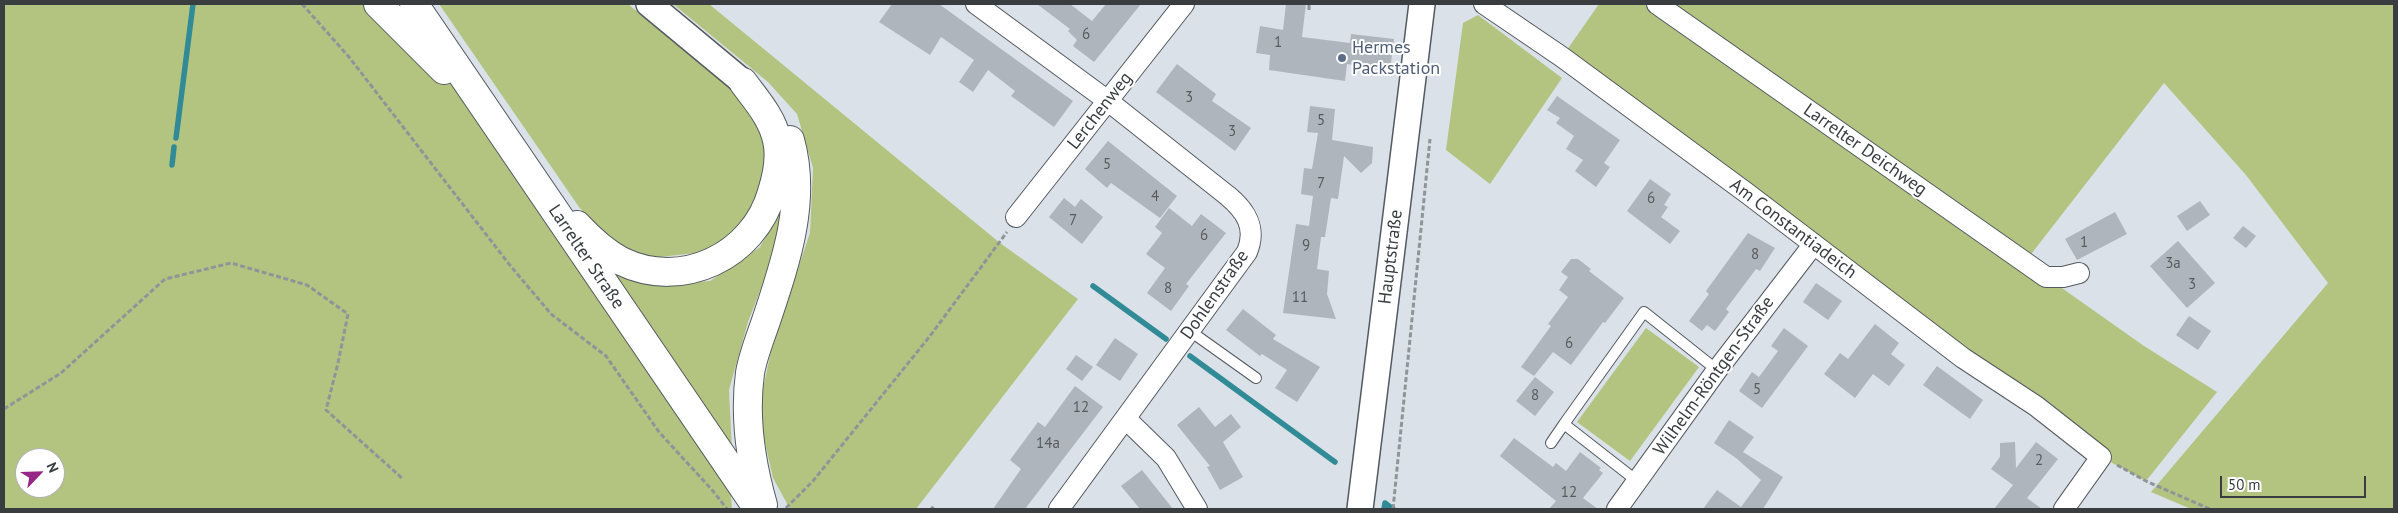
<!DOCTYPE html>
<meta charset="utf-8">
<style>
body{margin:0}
#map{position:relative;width:2398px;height:513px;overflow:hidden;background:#dae1e8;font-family:"PT Sans",sans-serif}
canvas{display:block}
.frame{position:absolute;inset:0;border:5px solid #3a3d40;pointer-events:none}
.north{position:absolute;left:15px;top:448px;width:50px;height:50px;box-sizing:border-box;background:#fff;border:1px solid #b0b1b3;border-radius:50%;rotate:66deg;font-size:14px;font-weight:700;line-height:20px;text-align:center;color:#3a3d40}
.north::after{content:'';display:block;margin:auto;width:18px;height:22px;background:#962787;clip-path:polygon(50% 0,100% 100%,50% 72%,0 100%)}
.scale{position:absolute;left:2220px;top:476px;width:146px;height:22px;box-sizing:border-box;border:2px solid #3a3d40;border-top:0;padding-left:6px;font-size:15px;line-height:18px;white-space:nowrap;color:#3a3d40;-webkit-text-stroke:4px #fff;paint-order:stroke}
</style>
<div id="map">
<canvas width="2398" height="513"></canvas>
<div class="frame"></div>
<div class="north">N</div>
<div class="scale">50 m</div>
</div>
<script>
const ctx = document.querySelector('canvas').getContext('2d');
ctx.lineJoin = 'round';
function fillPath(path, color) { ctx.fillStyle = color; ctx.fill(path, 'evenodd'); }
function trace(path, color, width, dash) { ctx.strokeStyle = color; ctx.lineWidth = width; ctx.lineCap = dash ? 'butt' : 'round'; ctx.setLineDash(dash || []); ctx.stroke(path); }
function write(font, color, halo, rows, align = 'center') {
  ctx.font = font + ' "PT Sans",sans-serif'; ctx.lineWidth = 4; ctx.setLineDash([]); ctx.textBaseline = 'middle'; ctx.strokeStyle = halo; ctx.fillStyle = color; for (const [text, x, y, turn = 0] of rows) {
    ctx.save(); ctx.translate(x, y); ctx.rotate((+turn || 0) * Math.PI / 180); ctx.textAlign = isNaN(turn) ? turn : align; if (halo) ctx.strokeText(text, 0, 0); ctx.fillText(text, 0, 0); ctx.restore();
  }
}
fillPath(new Path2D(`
 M4 4H378L491 117 729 468 732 509H4ZM25 458H55V488H25Z
 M439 4H628L757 111 768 152 762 194 732 234 705 252 651 258 608 239 579 207Z
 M673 4H709L1000 243 1078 299 916 509H790L773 478 758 412 773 342 810 233 813 168 797 114 768 82Z
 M1599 4H2394V509H2191L2151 492 2328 283 2246 175 2164 83 2025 262 2144 346 2217 392 2146 481 2101 457 1562 57Z
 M1478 15 1562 78 1490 184 1446 150 1463 23Z
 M787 198 772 260 748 322 729 390 732 450 611 273 657 284 710 281 760 247Z
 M1646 328 1699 367 1630 461 1577 422Z`), '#b2c480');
trace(new Path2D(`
 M176 138 193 4
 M172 165 174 147
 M1093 286 1166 339
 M1190 356 1335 462
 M1384 509 1385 503 1393 509`), '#308b96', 5.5);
fillPath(new Path2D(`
 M892 4H939L1073 101 1054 127 1011 96 1015 91 988 70 973 92 959 82 974 60 941 37 930 55 879 22Z
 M1037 4H1070L1092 21 1106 4H1141L1094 62 1073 46 1077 40 1068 31 1070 29Z
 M1286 4H1306L1302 37 1350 43 1351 34 1394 39 1390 70 1347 64 1345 81 1269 70 1270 55 1256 53 1260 26 1283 30Z
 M1177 64 1216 94 1212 101 1251 128 1235 151 1156 92Z
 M1557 96 1620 140 1604 163 1610 167 1596 187 1575 171 1583 160 1566 149 1574 136 1556 123 1560 118 1547 110Z
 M1310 106 1335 109 1332 140 1373 147 1372 163 1361 173 1344 156 1338 199 1331 198 1325 237H1321L1317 269 1329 271 1327 294 1336 319 1283 313 1296 224 1309 226 1313 196 1301 194 1304 168 1312 169 1318 133 1307 132Z
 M1108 141 1177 196 1160 218 1111 183 1107 188 1085 169Z
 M1650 179 1671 194 1664 205 1668 207 1661 217 1680 231 1670 244 1627 211Z
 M1064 198 1075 207 1081 199 1103 217 1082 244 1049 217Z
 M2200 201 2210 215 2187 231 2177 216Z
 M1169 208 1192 226 1201 214 1226 233 1186 284 1189 286 1171 311 1147 293 1165 268 1146 254 1162 233 1155 227Z
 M2115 212 2127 234 2077 260 2065 239Z
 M2243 226 2256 236 2246 248 2233 238Z
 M1748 233 1775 248 1760 271 1756 269 1726 309 1729 312 1715 331 1707 325 1702 331 1689 321 1709 294 1706 291Z
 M2178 241 2215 283 2187 308 2150 266Z
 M1571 259H1578L1591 269 1589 271 1624 298 1605 323 1603 322 1571 365 1553 352 1534 376 1521 367 1551 326 1548 324 1568 297 1559 290 1568 277 1561 272Z
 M1816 283 1842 301 1828 320 1803 302Z
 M1243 309 1276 335 1273 339 1320 367 1297 402 1275 388 1287 370 1262 354 1260 356 1226 330Z
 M2189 316 2211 331 2198 350 2176 335Z
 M1875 324 1899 343 1891 354 1905 365 1889 386 1873 374 1855 398 1824 374 1840 353 1848 359Z
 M1784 328 1808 346 1762 408 1739 391 1752 372 1759 377 1778 351 1771 346Z
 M1115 338 1138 354 1120 381 1096 365Z
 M1076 355 1093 367 1082 381 1066 369Z
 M1937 366 1983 400 1970 419 1923 385Z
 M1535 377 1554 392 1535 416 1516 401Z
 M1075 386 1103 407 1025 509H993L1021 469 1010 460 1038 422 1045 427Z
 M1199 407 1215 427 1231 414 1241 427 1223 442 1243 477 1220 490 1207 467 1210 466 1177 425Z
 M1729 420 1754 437 1743 452 1783 477 1763 509H1703L1717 490 1741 507 1761 480 1736 458 1714 443Z
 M1514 438 1553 467 1556 463 1566 471 1580 452 1601 468 1599 470 1603 473 1583 498 1598 509H1549L1556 501 1500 456Z
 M2015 442 2016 468 2036 442 2058 459 2027 498 2042 509H1994L2013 485 1991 469 2000 457V443Z
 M1142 470 1173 509H1140L1121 486Z`), '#afb5bd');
const service = new Path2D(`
 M1190 331 1256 378
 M1551 443 1564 424
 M1637 481 1564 424 1644 312 1717 370`);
const minor = new Path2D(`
 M976 4 1108 101 1228 196C1246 211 1257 228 1247 252L1059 509
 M1484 4 1562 57 1748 194 1963 358 2036 406 2101 457 2064 509
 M1657 4 2046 277H2063L2079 273
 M1016 217 1184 4
 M1126 419 1166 458 1197 509
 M1617 509 1717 370 1813 245`);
const tertiary = new Path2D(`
 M649 4 743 82
 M1360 509 1422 4`);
const secondary = new Path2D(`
 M378 4 444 70
 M414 4 758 509
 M577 225C590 239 604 252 621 261 682 291 754 256 772 192 777 176 781 157 777 140 772 117 756 100 743 82
 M763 505C751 463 744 417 750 373 753 355 761 336 767 318 786 261 807 200 790 140`);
trace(service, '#545a60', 12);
trace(minor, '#545a60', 22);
trace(tertiary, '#545a60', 28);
trace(secondary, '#545a60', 30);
trace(new Path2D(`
 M302 4 349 57 509 264 551 314 606 356 659 432 713 491 727 509
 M1309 10V4
 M4 409 61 373 165 279 231 263 307 285 348 314 338 363 326 410 403 479
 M2117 465 2146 481 2210 509
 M931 507 934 509
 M786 508 813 481 930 336 1007 232
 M1393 509 1430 139`), '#8f9499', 3, [5, 2.5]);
trace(service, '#fff', 10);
trace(minor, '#fff', 20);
trace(tertiary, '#fff', 25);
trace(secondary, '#fff', 28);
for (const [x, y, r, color] of [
 [1342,58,5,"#5c6f8a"]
]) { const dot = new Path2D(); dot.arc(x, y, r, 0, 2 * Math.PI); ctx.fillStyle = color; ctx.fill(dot); trace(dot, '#fff', 2); }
write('15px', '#575b5f', null, [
 ["6",1086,35],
 ["1",1278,43],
 ["3",1189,98],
 ["5",1321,121],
 ["3",1232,132],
 ["5",1107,165],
 ["7",1321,184],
 ["4",1155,197],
 ["6",1651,199],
 ["7",1073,221],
 ["6",1204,236],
 ["1",2084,243],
 ["9",1306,246],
 ["8",1755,255],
 ["3a",2173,264],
 ["3",2192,285],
 ["8",1168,289],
 ["11",1300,298],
 ["6",1569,344],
 ["5",1757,390],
 ["8",1535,396],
 ["12",1081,408],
 ["14a",1048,444],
 ["2",2039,461],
 ["12",1569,493]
]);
write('18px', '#4e5e75', '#fff', [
 ["Hermes",1352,48],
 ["Packstation",1352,69]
], 'left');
write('18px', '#3a3d40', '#fff', [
 ["Lerchenweg",1100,111,-52],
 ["Larrelter Deichweg",1865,150,35],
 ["Am Constantiadeich",1793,229,37],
 ["Larrelter Straße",586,257,56],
 ["Hauptstraße",1391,257,-83],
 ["Dohlenstraße",1215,295,-55],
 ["Wilhelm-Röntgen-Straße",1714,376,-54]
]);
</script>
